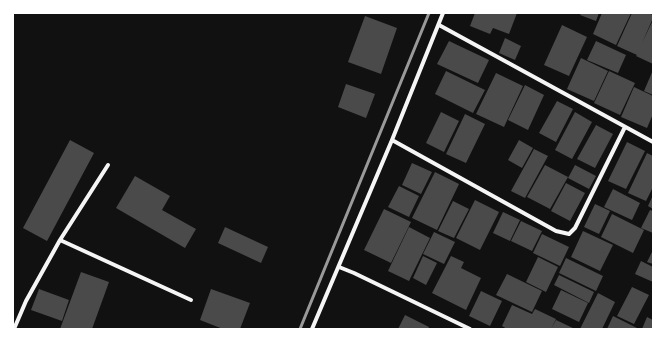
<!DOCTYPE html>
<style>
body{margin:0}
#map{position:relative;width:666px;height:342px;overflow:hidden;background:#111;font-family:Rubik,sans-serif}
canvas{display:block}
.frame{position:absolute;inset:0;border:14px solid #fff;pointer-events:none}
</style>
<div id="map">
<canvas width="666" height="342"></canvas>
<div class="frame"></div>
</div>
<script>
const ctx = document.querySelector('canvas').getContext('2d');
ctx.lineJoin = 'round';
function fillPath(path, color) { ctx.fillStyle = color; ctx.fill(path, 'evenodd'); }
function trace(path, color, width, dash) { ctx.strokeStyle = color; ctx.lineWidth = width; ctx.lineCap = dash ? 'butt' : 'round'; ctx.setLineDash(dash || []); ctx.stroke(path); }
fillPath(new Path2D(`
 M475 13H517L509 34 493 28 490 34 470 26Z
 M581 13H599L596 21 580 15Z
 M602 13H631L616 45 593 34Z
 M632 13H648L653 15V18L642 43 653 20V64L636 56 637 55 617 46Z
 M365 16 397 28 381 74 348 62Z
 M562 25 587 37 569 76 544 65Z
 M505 38 521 46 515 60 499 53Z
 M449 41 489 60 478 83 437 64Z
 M596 41 626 55 618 73 587 60Z
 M581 58 608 71 594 101 567 89Z
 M653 70V95L644 91Z
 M446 71 485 90 473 113 435 94Z
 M609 71 635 83 620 115 594 103Z
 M496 73 523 86 504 127 476 114Z
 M346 84 375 94 366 118 338 107Z
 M525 85 544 95 528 130 508 120Z
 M634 87 653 96V114L647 128 621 117Z
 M557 101 573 109 556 142 539 133Z
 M441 112 459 121 444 152 426 143Z
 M575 112 592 122 572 159 555 150Z
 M465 114 485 124 466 163 446 154Z
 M596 125 613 134 595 168 577 159Z
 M70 140 94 153 47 241 23 228Z
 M519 140 533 148 522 168 508 160Z
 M627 142 645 151 626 189 608 181Z
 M534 149 548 156 525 198 511 191Z
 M647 153 653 156V187L646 201 628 193Z
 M412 163 432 172 421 194 402 185Z
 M545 165 568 177 550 209 527 197Z
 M575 165 596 176 589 189 568 178Z
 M435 172 459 184 437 230 412 218Z
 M135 176 170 196 162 210 196 229 185 248 116 208Z
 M566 183 585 193 570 221 551 211Z
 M399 186 419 196 409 217 388 207Z
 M613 189 640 203 632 220 604 207Z
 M653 195V209L648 206Z
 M475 200 499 212 480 250 456 238Z
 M453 201 469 209 454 238 438 231Z
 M595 204 610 211 599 234 584 227Z
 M384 209 411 222 391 263 364 250Z
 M650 210 653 211V233L641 228Z
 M503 212 520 220 510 241 493 233Z
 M612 214 644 230 633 253 601 237Z
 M521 221 542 231 532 251 511 241Z
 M225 227 268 247 261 263 218 243Z
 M409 227 430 238 409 281 388 271Z
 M583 231 613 245 600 271 571 257Z
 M434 232 455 242 444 264 423 254Z
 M542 234 569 247 560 266 533 253Z
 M653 250V264L647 262Z
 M423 256 437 263 426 285 413 278Z
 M451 256 464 262 461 268 481 278 466 310 432 293Z
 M538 257 558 267 546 292 526 282Z
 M566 258 603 276 596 291 559 273Z
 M641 261 653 267V282L635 274Z
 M81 272 109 282 92 329H60Z
 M507 274 542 291 532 312 496 295Z
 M559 275 594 292 589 303 554 285Z
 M632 287 649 295 634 324 617 316Z
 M39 289 69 300 62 321 31 310Z
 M211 289 250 303 240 329H223L200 320Z
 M561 290 588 303 579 322 552 309Z
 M481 291 502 301 490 326 469 316Z
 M598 293 615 302 602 329H580Z
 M512 305 532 314 535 309 556 319 551 329H507L502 326Z
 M405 315 429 327 428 329H398Z
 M613 316 639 329H607Z
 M647 317 653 320V329H642Z
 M556 320 575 329H551Z`), '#4a4a4a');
trace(new Path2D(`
 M439 25 653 142
 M392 140 556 231 569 234 575 228 625 127
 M60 240 108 165
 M339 267 354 273 470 329
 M14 329 26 301 60 240 191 300
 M312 329 392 140 443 13`), '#f5f5f5', 4);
trace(new Path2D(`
 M300 329 429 13`), '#9a9a9a', 3);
</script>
